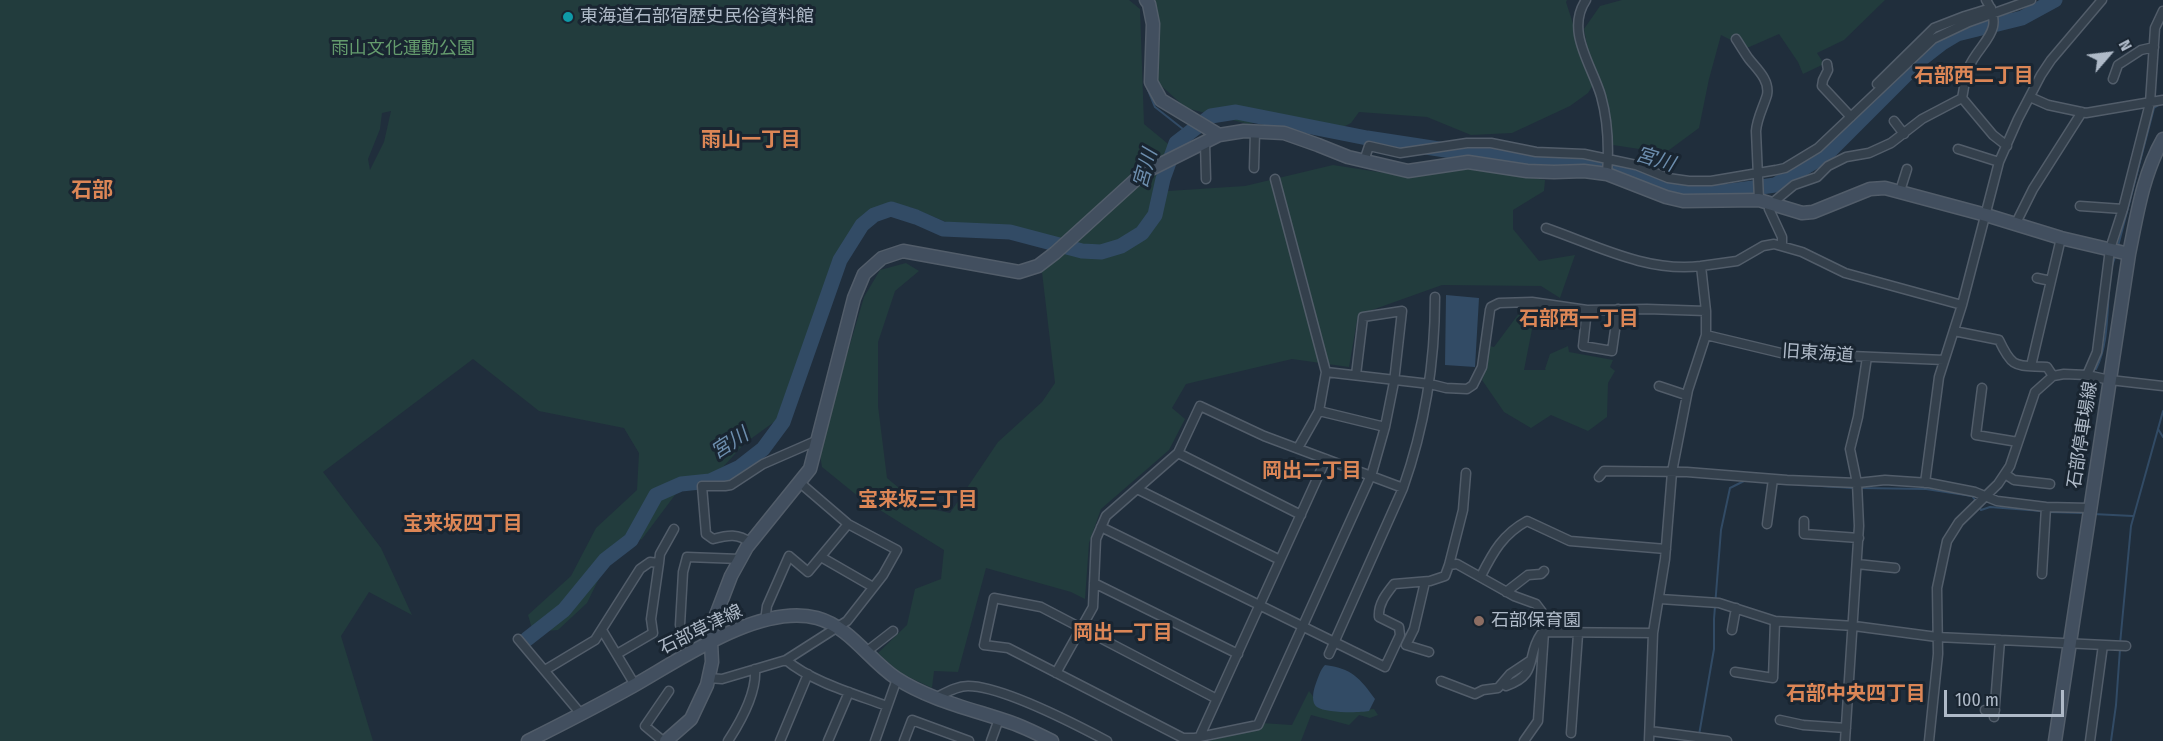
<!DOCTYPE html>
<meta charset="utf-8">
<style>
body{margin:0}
#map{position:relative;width:2163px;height:741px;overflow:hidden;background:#202e3c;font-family:"Fira Sans Condensed",sans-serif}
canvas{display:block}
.north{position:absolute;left:2079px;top:24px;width:60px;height:60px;-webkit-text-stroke:4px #192531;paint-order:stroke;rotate:62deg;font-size:16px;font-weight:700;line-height:24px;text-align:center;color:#afbac8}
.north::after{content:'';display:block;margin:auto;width:21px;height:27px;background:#afbac8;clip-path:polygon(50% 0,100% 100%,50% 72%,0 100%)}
.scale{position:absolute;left:1944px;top:690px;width:120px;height:27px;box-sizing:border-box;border:3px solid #afbac8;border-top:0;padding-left:8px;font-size:18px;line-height:21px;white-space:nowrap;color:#afbac8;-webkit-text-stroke:4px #192531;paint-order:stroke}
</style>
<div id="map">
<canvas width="2163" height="741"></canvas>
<div class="north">N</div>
<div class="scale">100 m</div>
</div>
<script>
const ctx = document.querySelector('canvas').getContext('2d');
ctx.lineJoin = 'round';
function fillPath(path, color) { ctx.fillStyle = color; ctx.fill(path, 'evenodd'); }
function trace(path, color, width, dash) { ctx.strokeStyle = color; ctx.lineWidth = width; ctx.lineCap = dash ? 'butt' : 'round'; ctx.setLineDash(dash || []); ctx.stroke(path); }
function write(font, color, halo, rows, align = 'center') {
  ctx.font = font + ' "Fira Sans Condensed","Noto Sans JP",sans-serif'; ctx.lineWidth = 6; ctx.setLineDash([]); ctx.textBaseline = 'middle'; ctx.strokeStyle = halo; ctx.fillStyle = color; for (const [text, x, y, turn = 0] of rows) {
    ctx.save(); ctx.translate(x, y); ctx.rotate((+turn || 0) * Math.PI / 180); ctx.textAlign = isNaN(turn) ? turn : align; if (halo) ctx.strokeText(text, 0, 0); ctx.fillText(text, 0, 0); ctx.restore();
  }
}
fillPath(new Path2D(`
 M0 0H1129L1140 9 1144 124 1173 148 1168 191 1245 186 1333 165 1411 177 1468 167 1545 180 1544 191 1513 210V229L1539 261 1575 255 1560 298 1541 286 1442 285 1358 315 1349 367 1292 359 1186 384 1172 408 1185 419 1169 450 1101 509 1089 543 1085 599 1071 592 986 568 958 672 934 671 932 688 900 673 878 653 907 625 915 589 941 579 944 550 859 497 822 467 819 449 864 297 880 270 906 263 919 271 895 291 878 342V406L887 478 922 507 950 513 998 442 1042 402 1055 383 1042 272 1089 228 1061 241 946 222 910 207 873 211 858 225 843 271 781 417 745 443 713 478 687 479 642 539 613 550 587 603 558 630 533 632 528 615 571 576 596 528 637 490 639 453 624 428 539 411 473 359 323 472 381 548 412 615 369 592 341 636 373 741H0ZM391 111 384 142 370 170 368 159 380 129 382 113Z
 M1151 0H1567L1566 2 1593 85 1588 93 1570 106 1512 133 1471 135 1427 117 1359 112 1351 123 1341 128 1285 117 1248 124 1186 108 1157 82 1158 10Z
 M1622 0H1885L1844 40 1817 53 1824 64 1803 74 1798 62 1779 34 1747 48 1721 35 1709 79 1699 128 1665 153 1613 145 1602 91 1590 62 1584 29 1600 6Z
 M1523 308 1536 309 1524 370H1546L1545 369 1550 354 1568 346 1569 352 1613 360 1610 367 1615 371 1608 383 1607 417 1588 431 1551 415 1531 428 1504 412 1482 380 1485 372 1489 346 1494 347Z
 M1309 691 1315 699 1349 711 1374 709 1378 715 1370 718 1359 715 1349 725 1311 715 1301 741H1209L1261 723 1292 725Z`), '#223c3d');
fillPath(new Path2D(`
 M1446 295 1479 298 1475 367 1445 365Z
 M1325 665C1351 668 1360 678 1375 699L1369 711C1359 713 1325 713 1317 707 1311 703 1313 692 1315 686 1318 678 1320 670 1325 665Z`), '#324b65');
trace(new Path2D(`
 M1146 85 1155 107 1188 133
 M2118 246 2154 108 2160 104
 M2112 266 2116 254
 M2096 369C2108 345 2107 315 2109 289
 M2158 429 2163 437
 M1805 485 1853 488
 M1859 488 1926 489 1972 496 1976 501
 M1979 506 1981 510 1990 507 2042 511
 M2048 512 2084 513
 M2093 514 2133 516
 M2120 644 2131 526 2163 411
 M1699 735 1714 649V619L1721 530 1730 488 1746 480
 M2111 741 2116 705 2120 649`), '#324b65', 2);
trace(new Path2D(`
 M527 639 564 610 605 560 631 540 656 495 681 484 710 481 740 467 763 449 783 422 840 260 862 225 874 215 891 209 916 217 943 229 1010 232 1082 251 1101 252 1121 246 1142 233 1155 215 1163 179 1176 143 1211 116 1236 112 1367 138 1452 151 1602 166 1668 188 1687 192 1730 191 1761 187 1775 185 1789 177 1827 154 1924 57 1942 43 1957 34 2022 18 2055 0`), '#324b65', 15);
const street = new Path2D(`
 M1586 0C1565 31 1592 65 1601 96 1608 121 1609 148 1607 174
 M1736 39C1740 45 1744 52 1749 59 1757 69 1770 80 1767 95 1763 108 1757 118 1756 131L1759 200
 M1827 64 1828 70 1823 80 1822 86 1851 117
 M2113 79 2118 65 2141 50 2154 47
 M1877 84 1934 28 1965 16 1991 8
 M2030 97 2048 105 2086 113 2163 100
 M1962 98 1993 135 2007 146
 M1894 121 1904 134
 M1205 143 1206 179
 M1958 149 1999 162
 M1364 161 1369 146 1400 153 1467 143H1491L1536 152 1584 154 1636 165 1668 178 1689 181H1711L1776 170 1785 168 1818 148 1933 39 1969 22 2031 0
 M1254 168 1255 132
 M1275 179 1326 372 1430 384 1446 388 1467 389 1473 385 1482 367 1490 310 1491 307 1499 303 1532 302 1587 310 1647 309 1706 311
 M1900 191 1907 169
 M2080 206 2123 209
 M2015 225 2033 189 2082 112
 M1546 228C1595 245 1648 273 1701 266
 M1782 245V237L1769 209 1771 204 1794 185 1817 177 1828 166 1846 157 1869 153 1891 143 1922 119 1962 98C1964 89 1965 78 1968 69 1979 42 2007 32 1986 0
 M2037 278 2051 281
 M1587 310 1583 346 1612 351 1618 309
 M1954 331 1999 340C2013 370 2016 365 2047 367L2053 376
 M1706 335 1781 353 1944 360
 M2031 366 2061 238
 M2087 375 2097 352 2110 249 2123 209 2150 103 2155 28 2163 11
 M1659 386 1686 395
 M1982 388 1976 435 2018 442
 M1319 411 1385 427
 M1298 448 1319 411 1326 372
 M1178 453 1301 515
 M2005 474 2014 480 2050 484
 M1599 477 1604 471 1687 472 1787 480 1857 483 1885 480 1929 483 1975 492 1997 501 2046 507 2090 508
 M1925 483 1939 377 1962 305 1999 162 2018 119 2041 75 2051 60 2102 0
 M1137 489 1280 560
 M1804 521V534L1859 538
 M1767 524 1773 479
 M1101 527 1385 667 1400 635 1399 627 1379 617C1378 604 1386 594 1394 584L1430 581 1445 576 1449 565 1457 564 1514 596 1536 604 1542 612 1544 632 1538 721 1524 741
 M751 543C738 533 728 535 713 539L706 534 702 486H725L731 485 763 464 818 440
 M821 557 873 587
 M1857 564 1895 568
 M1449 565 1463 510 1466 473
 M2042 574 2046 507
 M1481 576C1493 552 1503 534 1527 521L1570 541 1666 549
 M1425 582 1414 629 1406 645 1429 652
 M1094 583 1238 654
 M1506 592 1528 575 1541 574 1544 571
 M1660 599 1719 603 1775 621 1854 626 1937 637 2126 646
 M765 621 767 606 789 556 808 572 848 524
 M680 625 683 572 687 557 740 559
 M602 630 635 685
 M1732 630 1736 608
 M1544 632 1653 633
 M518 639 581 714
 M866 652 893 631
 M617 654 653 633 651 619 659 563
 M1329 654 1403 488C1425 426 1435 362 1435 297
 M786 660C812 682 855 694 887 706
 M545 670 595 640 640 569 650 562 659 563 660 554 674 529
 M1735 672 1773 678 1775 621
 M1056 673 1093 607 1096 539 1106 516 1178 453 1200 406 1264 436 1403 488
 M708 678 722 679 786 660 847 621 883 575 897 550 848 524 799 482
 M1441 681 1475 694 1483 690 1498 688 1510 674 1531 660
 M1506 686C1540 674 1525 657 1541 634
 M937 697C947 692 957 686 968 686 1002 686 1075 724 1107 741
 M1217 699 1041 607 994 598 984 645 1008 648 1183 738H1195L1258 725 1372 473 1385 427 1394 382 1402 311 1363 317 1356 375
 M1985 710H1995
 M1994 717 2000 640
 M1780 720 1803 725 1846 728
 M1650 731 1727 741
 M1571 733 1578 634
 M1200 736 1326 459
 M663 741 645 726 669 691
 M728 741C741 721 757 693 755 669
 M780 741 808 674
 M828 741 849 692
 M875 741 897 679
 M904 741 912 720 969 741
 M991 741 999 719
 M1649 741 1653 633 1665 559 1672 472 1688 390 1706 335V311L1701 266 1737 261 1763 246 1774 244 1802 252 1845 273 1962 305
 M1845 741 1859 526 1857 483 1850 449 1858 417 1867 357
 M1929 741 1938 654 1937 588 1947 541 1959 522 1998 484 2010 466 2035 392 2053 376 2064 374 2087 375 2110 380 2163 386
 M2090 741 2103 645`);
const secondary = new Path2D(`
 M1146 0 1149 4 1153 24 1151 82 1161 100 1219 135
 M528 741C564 723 599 705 633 686 681 659 760 603 817 618 850 627 869 660 896 678 931 701 976 710 1015 724 1028 729 1040 735 1052 741
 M666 741 691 719 707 685 712 662 711 642 713 623 731 576 747 547 810 469 854 298 864 274 882 258 903 251 1019 272 1038 266 1055 253 1143 173 1219 135 1244 131 1284 133 1318 145 1348 157 1408 171 1468 162 1527 171 1554 172 1584 171 1607 174 1666 197 1683 201 1759 200 1802 213 1813 212 1870 189 1885 188 1986 215 2061 238 2129 254
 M2055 741 2129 254C2137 215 2143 174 2163 139`);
trace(street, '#525d6a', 11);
trace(secondary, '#525d6a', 15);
trace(street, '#34404c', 8);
trace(secondary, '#424f5f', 12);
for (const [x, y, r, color] of [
 [568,17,6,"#0f9aa8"],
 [1479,621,6,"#8d6e63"]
]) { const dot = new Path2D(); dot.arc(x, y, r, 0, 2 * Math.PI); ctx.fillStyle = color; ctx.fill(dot); trace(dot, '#192531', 2); }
write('18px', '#afbac8', '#192531', [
 ["東海道石部宿歴史民俗資料館",580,17],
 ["石部保育園",1491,621]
], 'left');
write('18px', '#649b6d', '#192531', [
 ["雨山文化運動公園",403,49]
]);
write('18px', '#afbac8', '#192531', [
 ["旧東海道",1818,354,4],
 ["石部停車場線",2083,435,-81],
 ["石部草津線",701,630,-26]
]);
write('bold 20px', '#dc8656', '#192531', [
 ["石部西二丁目",1974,76],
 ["雨山一丁目",751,140],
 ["石部西一丁目",1579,319],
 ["岡出二丁目",1312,471],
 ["宝来坂三丁目",918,500],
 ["宝来坂四丁目",463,524],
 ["岡出一丁目",1123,633],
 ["石部中央四丁目",1856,694]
]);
write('italic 20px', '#6d8eae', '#192531', [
 ["宮川",1655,160,17],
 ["宮川",1146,169,-74],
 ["宮川",730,444,-33]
]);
write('bold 21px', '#dc8656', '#192531', [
 ["石部",92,191]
]);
</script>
